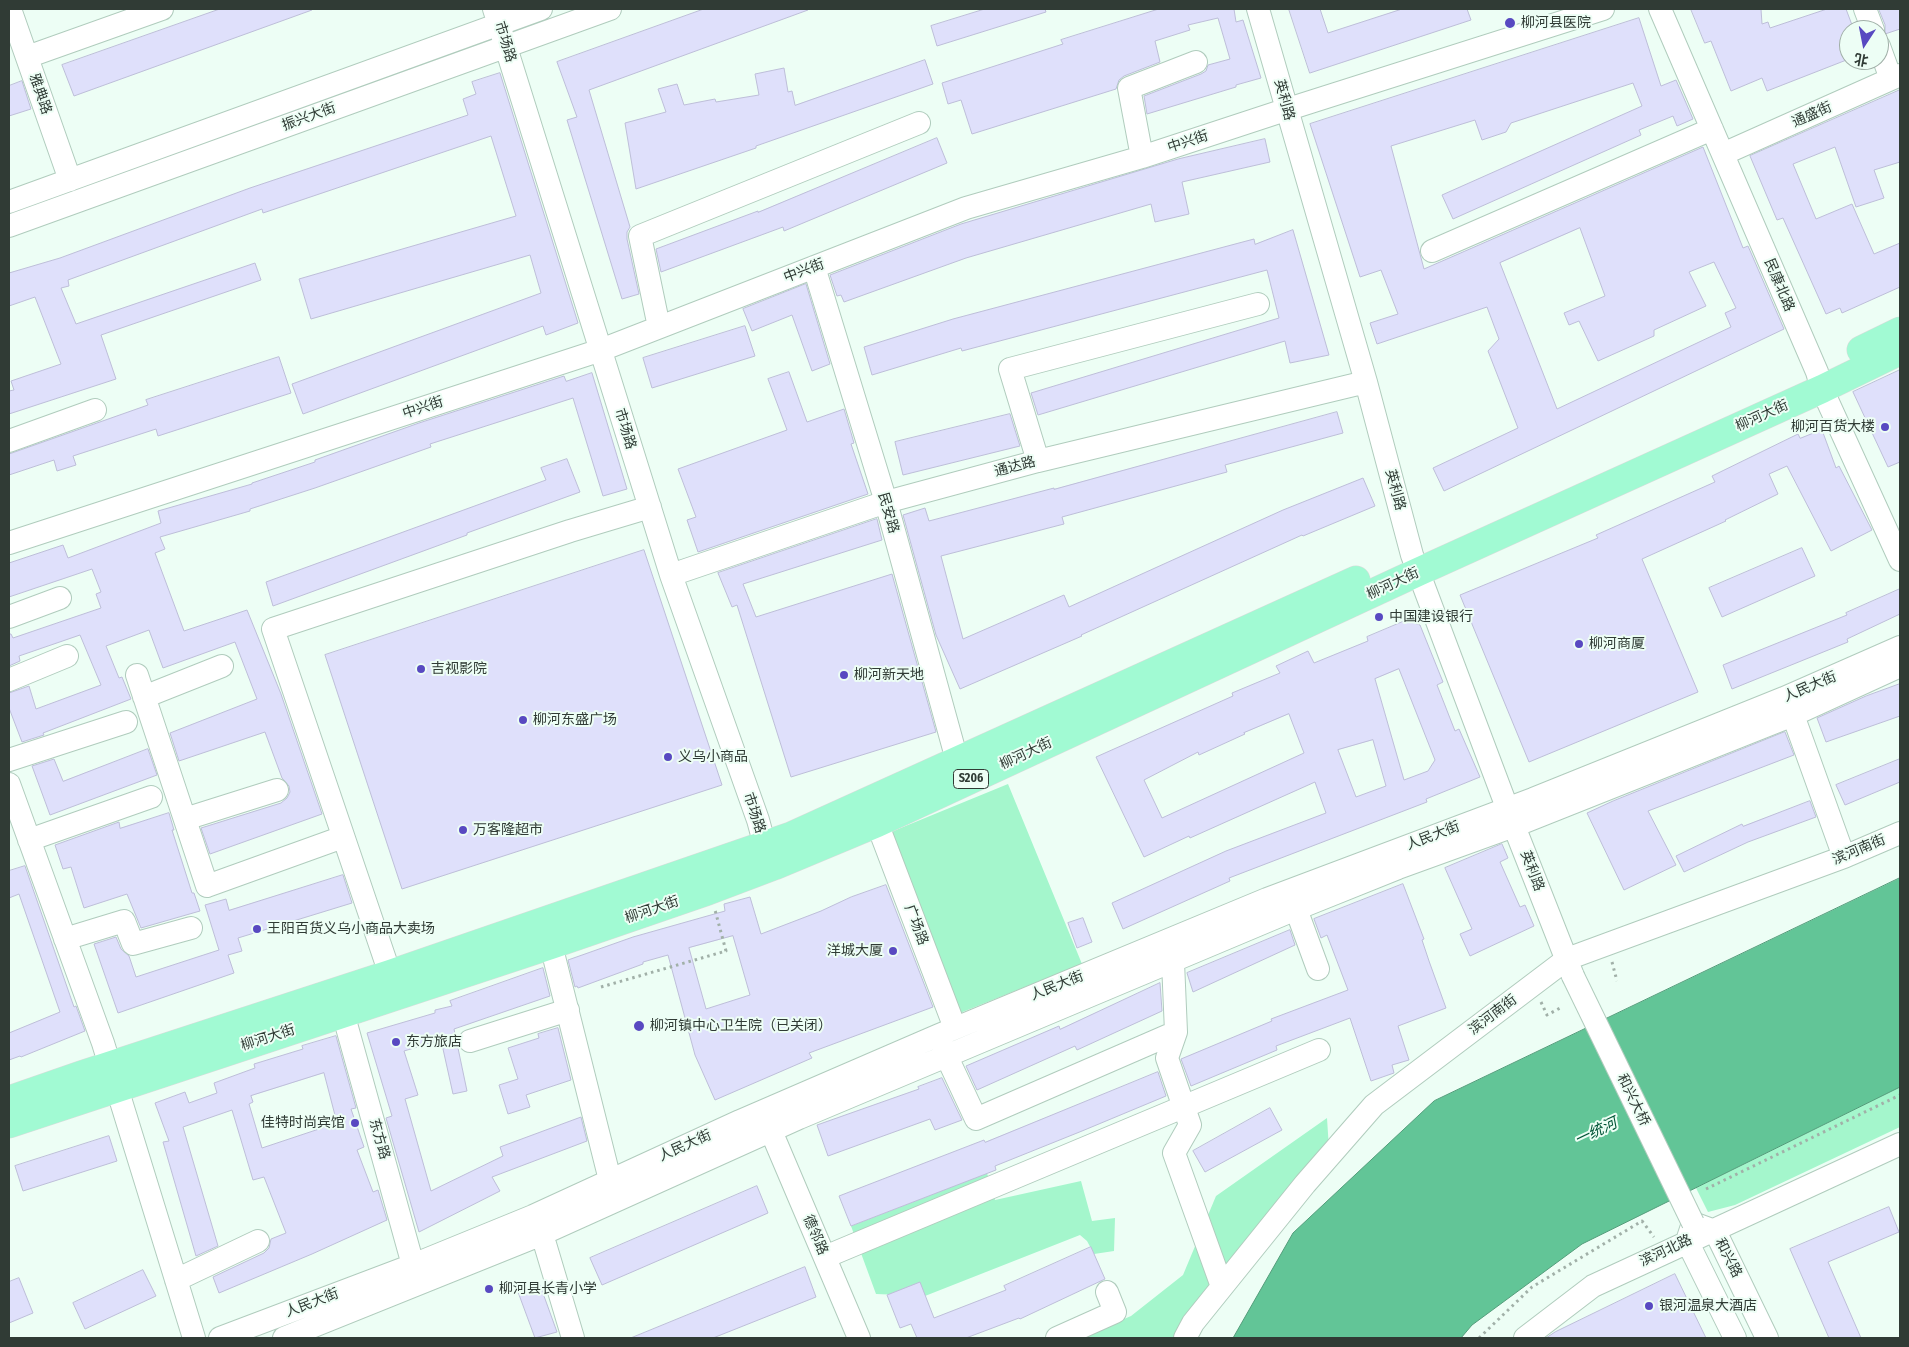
<!DOCTYPE html>
<meta charset="utf-8">
<style>
body{margin:0}
#map{position:relative;width:1909px;height:1347px;overflow:hidden;background:#edfef5;font-family:"Fira Sans Condensed","Noto Sans SC",sans-serif}
canvas{display:block}
.frame{position:absolute;inset:0;border:10px solid #303b35;pointer-events:none}
.north{position:absolute;left:1839px;top:20px;width:50px;height:50px;box-sizing:border-box;background:#edfef5;border:1px solid #a1b0a8;border-radius:50%;rotate:191deg;font-size:14px;font-weight:700;line-height:20px;text-align:center;color:#303b35}
.north::after{content:'';display:block;margin:auto;width:18px;height:22px;background:#5849c1;clip-path:polygon(50% 0,100% 100%,50% 72%,0 100%)}
</style>
<div id="map">
<canvas width="1909" height="1347"></canvas>
<div class="frame"></div>
<div class="north">北</div>
</div>
<script>
const ctx = document.querySelector('canvas').getContext('2d');
ctx.lineJoin = 'round';
function fillPath(path, color) { ctx.fillStyle = color; ctx.fill(path, 'evenodd'); }
function trace(path, color, width, dash) { ctx.strokeStyle = color; ctx.lineWidth = width; ctx.lineCap = dash ? 'butt' : 'round'; ctx.setLineDash(dash || []); ctx.stroke(path); }
function write(font, color, halo, rows, align = 'center') {
  ctx.font = font + ' "Fira Sans Condensed","Noto Sans SC",sans-serif'; ctx.lineWidth = 4; ctx.setLineDash([]); ctx.textBaseline = 'middle'; ctx.strokeStyle = halo; ctx.fillStyle = color; for (const [text, x, y, turn = 0] of rows) {
    ctx.save(); ctx.translate(x, y); ctx.rotate((+turn || 0) * Math.PI / 180); ctx.textAlign = isNaN(turn) ? turn : align; if (halo) ctx.strokeText(text, 0, 0); ctx.fillText(text, 0, 0); ctx.restore();
  }
}
fillPath(new Path2D(`
 M1008 784 1082 964 960 1013 886 834Z
 M1900 1087V1127L1735 1205 1708 1212 1696 1188Z
 M1327 1118 1329 1149 1173 1338H1080L1131 1316 1183 1275 1216 1196Z
 M987 1173 995 1200 1081 1181 1092 1221 1115 1218 1114 1251 1094 1254 1087 1241 1080 1235 925 1296 876 1294 851 1226Z`), '#a4f6cc');
const water = new Path2D(`
 M1900 878V1087L1582 1244 1472 1325 1461 1338H1233L1293 1233 1434 1101Z`);
fillPath(water, '#62c597');
trace(water, '#539c7a', 1);
const building = new Path2D(`
 M220 9H312V10L74 96 62 65Z
 M704 9H808V10L589 90 630 227 627 232V239L639 294 622 299 567 120 577 117 557 62Z
 M985 9H1045L1046 12 937 46 931 26Z
 M1159 9H1234L1236 22 1243 20 1261 78 1236 85V87L1147 114 1144 96 1201 74 1206 71 1208 65 1230 59 1218 18 1188 25 1190 30 1155 41 1160 62 1124 76 1119 80 1116 89 972 134 961 100 948 104 942 83 1063 44 1061 40Z
 M1289 9H1320L1328 33 1402 9H1467L1471 20 1310 73Z
 M1691 9H1761L1762 24 1768 22 1770 28 1827 9H1846L1852 25 1856 23 1859 30H1849V59L1767 91 1762 78 1731 91 1711 41 1705 43Z
 M1879 9H1900V29L1885 34V25Z
 M1639 18 1661 86 1676 80 1693 119 1677 126 1673 116 1639 130 1641 135 1453 219 1442 195 1642 106 1633 83 1511 123 1506 132 1482 140 1475 120 1391 146 1424 269 1703 147 1743 248 1748 246 1784 329 1444 491 1433 468 1518 428 1488 351 1499 339 1487 307 1377 344 1370 323 1398 314 1381 270 1360 277 1310 124ZM1580 228 1605 296 1564 313 1569 325 1579 321 1598 361 1654 336V330L1706 306 1689 272 1714 262 1736 308 1725 313 1731 327 1557 409 1500 263Z
 M925 60 933 84 756 146V148L636 189 625 123 666 112 658 89 677 84 684 105 715 99 716 102 759 95 755 74 784 68 788 92 792 91 795 105Z
 M500 73 578 323 546 335 543 326 303 414 292 384 541 293 530 255 311 319 299 279 516 216 491 136 263 213 262 209 68 280 69 286 61 288 76 324 255 263 261 280 101 335 116 379 9 414V391L14 390 11 381 61 364 35 297 9 306V273L60 258 250 188 468 115 463 99 476 94 472 82Z
 M22 81 31 109 9 116V86Z
 M1900 90V162L1874 170 1884 198 1856 207 1835 147 1793 164 1816 219 1852 204 1874 254 1900 243V287L1842 313 1840 308 1826 314 1783 218 1777 220 1750 156Z
 M937 138 947 163 784 231 783 227 661 272 656 249 758 211V212Z
 M1265 139 1270 162 1182 182 1189 214 1155 222 1151 204 966 258 844 302 841 295 837 296 830 275 961 224 1178 159Z
 M1293 230 1329 355 1290 363 1285 341 1038 415 1031 393 1279 318 1267 270 962 351 961 348 872 375 864 347 953 319 1254 239 1255 244Z
 M806 284 830 364 812 371 792 315 752 331 743 309Z
 M745 326 755 356 652 388 643 358Z
 M279 357 291 393 158 436 156 429 73 456 76 465 57 471 54 460 9 475V454L148 405 146 400Z
 M1900 370V462L1888 467 1853 392Z
 M789 372 807 422 844 409 854 443 851 444 868 494 698 552 687 520 696 517 678 469 787 430 768 379Z
 M592 373 627 489 603 496 573 398 430 444 431 447 315 488 250 509V511L160 537 165 549 155 553 184 631 247 610 281 694 322 814 210 854 201 828 281 803 287 798 290 792 289 786 282 778 265 732 179 761 170 733 257 699 235 642 163 668 149 630 106 646 119 678 122 677 131 699 43 733 44 735 22 742 9 708V693L29 686 36 709 101 685 80 635 19 656 20 661 9 666V634H11L13 638 101 608 96 594 101 592 92 569 9 597V563L63 545 68 558 161 523 158 511 252 484V483L315 462V460L419 423 564 376 566 381Z
 M1337 412 1343 433 1225 465 1227 472 1062 517 1064 524 941 556 963 639 1064 595 1069 607 1283 510 1363 478 1375 506 1303 536 1302 535 1081 635 1082 636 960 689 936 635 903 515 925 508 929 521 1054 488V489Z
 M1010 414 1020 446 903 475 895 442Z
 M1822 430 1836 468 1839 466 1872 530 1831 551 1787 466 1769 474 1778 494 1725 520 1726 521 1642 559 1698 692 1529 762 1460 595 1598 538 1596 535 1715 482 1712 476 1798 434 1800 438Z
 M567 459 580 492 467 533V535L273 606 266 582 546 480 541 468Z
 M877 519 882 540 743 584 756 617 892 574 936 732 791 777 737 605 732 607 718 573Z
 M1802 548 1815 576 1722 617 1709 588Z
 M644 550 722 785 402 889 325 655Z
 M1900 589V614L1847 639 1848 642 1732 689 1723 665 1847 615 1846 613Z
 M1407 620 1420 625 1443 682 1437 685 1455 731 1459 729 1480 777 1426 799 1427 802 1229 878 1230 881 1123 929 1112 903 1226 851 1326 813 1315 782 1190 838 1189 836 1144 857 1096 757 1233 696 1232 693 1280 673 1276 666 1308 651 1314 663 1368 641 1367 637ZM1399 669 1435 760 1428 771 1404 780 1375 679ZM1289 714 1304 753 1162 818 1144 780 1198 752 1199 755 1245 734 1244 733ZM1373 740 1386 786 1356 797 1338 750Z
 M1900 684V716L1826 742 1817 718 1866 696Z
 M1785 732 1794 755 1648 811 1676 865 1624 890 1587 813 1613 801Z
 M148 749 157 775 50 815 32 766 54 759 63 781Z
 M1900 759V782L1845 805 1836 785Z
 M1810 801 1816 817 1748 842 1684 872 1676 856 1742 824 1743 826Z
 M169 813 174 830H172L192 893H194L200 911 141 928 127 894 84 908 71 867 63 869 55 845 119 822 120 828Z
 M1502 844 1508 858 1500 862 1520 907 1525 905 1534 926 1470 956 1460 934 1472 929 1445 868Z
 M25 866 74 1007 76 1006 85 1031 21 1057 20 1056 9 1060V1033L60 1012 19 894 9 898V871Z
 M343 875 352 903 238 938 242 951 228 955 234 973 118 1013 94 944 116 937 121 949 129 956 136 977 219 950 205 905 226 899 229 910Z
 M1403 884 1424 939 1422 940 1429 961 1446 1008 1398 1026 1409 1060 1392 1065 1394 1073 1371 1081 1350 1018 1276 1046 1277 1050 1191 1086 1181 1059 1272 1021 1271 1019 1348 990 1327 935 1321 938 1314 919Z
 M886 885 933 1007 809 1053 812 1058 715 1100 695 1055 668 955 643 962V964L578 988 577 986 575 987 568 960 633 937 725 911 724 904 750 897 761 934 821 911 851 897ZM733 936 750 995 706 1009 689 948Z
 M1083 918 1092 942 1077 948 1068 923Z
 M1290 930 1295 945 1193 992 1187 973Z
 M543 968 550 996 454 1029 467 1091 453 1094 441 1040 404 1051 418 1095 405 1099 431 1191 503 1156 500 1147 581 1117 587 1141 492 1177 500 1191 419 1232 386 1118 392 1116 367 1033 435 1013V1010L452 1006 450 1001Z
 M1160 983 1162 1011 1077 1050 1075 1046 977 1090 966 1066 1059 1026 1060 1029Z
 M558 1028 571 1080 526 1095 530 1107 508 1114 499 1085 518 1079 508 1048 539 1038 538 1034Z
 M336 1036 356 1108 351 1109 364 1147 357 1150 373 1192 378 1190 387 1220 312 1254 219 1293 213 1277 264 1253 269 1248 271 1239 286 1233 264 1177 253 1180 232 1110 183 1127 218 1246 196 1256 163 1142 169 1141 155 1103 185 1092 189 1103 217 1093 214 1083 255 1068 254 1064 303 1049 302 1046ZM324 1073 337 1123 262 1148 249 1104 253 1102 251 1096Z
 M1158 1072 1166 1096 1082 1131 995 1166 996 1170 851 1226 839 1196 984 1140 985 1142Z
 M942 1078 962 1120 935 1130 930 1119 828 1156 817 1125 919 1089 918 1087Z
 M1270 1108 1282 1130 1205 1172 1193 1151Z
 M109 1136 117 1161 23 1191 15 1166Z
 M757 1186 768 1213 602 1285 590 1258Z
 M1889 1207 1899 1232 1828 1262 1861 1338H1829L1790 1249Z
 M1091 1247 1105 1279 1020 1319 1019 1318 966 1338H917L911 1324 900 1328 887 1295 920 1282 934 1318 1006 1290 1004 1286Z
 M805 1267 816 1297 713 1338H631Z
 M143 1270 156 1296 85 1329 73 1303Z
 M1675 1274 1706 1338H1546L1555 1332Z
 M19 1278 33 1313 9 1323V1282Z
 M540 1285 557 1332 535 1338 518 1292Z`);
fillPath(building, '#dfe0fb');
trace(building, '#bdbed8', 1);
const minor = new Path2D(`
 M10 9 70 180
 M494 9 671 575 758 820 765 846
 M1258 9 1366 382 1412 555 1514 826 1573 976
 M1660 9 1817 372 1822 389 1900 560
 M1865 9 1873 30
 M1879 46 1891 79
 M27 57 162 9
 M1723 154 1900 75
 M1142 157 1129 88 1196 62
 M9 202 541 9
 M9 226 610 9
 M1432 251 1712 129
 M814 267 886 502 957 760
 M659 327 640 236 919 123
 M9 441 95 410
 M1038 461 1010 369 1258 304
 M9 543 601 350 966 208 1142 157 1279 112 1603 9
 M671 575 886 502 1038 461 1366 382
 M9 617 60 598
 M137 675 207 886 343 837
 M9 680 67 656
 M144 697 222 666
 M1793 715 1844 857
 M9 760 126 722
 M9 784 103 1043 194 1338
 M185 819 277 790
 M877 823 955 1028
 M29 840 151 797
 M1296 909 1318 969
 M65 939 124 921 133 944 191 928
 M551 945 610 1180
 M1168 949 1173 962 1176 1032 1167 1058 1190 1125 1174 1153 1220 1281
 M390 974 273 629 570 531 650 507
 M343 1013 413 1265
 M470 1041 568 1010
 M942 1043 947 1057 976 1119 1176 1032
 M771 1131 859 1338
 M542 1234 573 1338
 M825 1257 1319 1050
 M176 1280 258 1241
 M220 1338 413 1265 533 1216 740 1121 939 1035 1267 899 1533 799 1784 698 1900 647
 M284 1338 542 1234 799 1118 1296 909 1398 868 1514 826 1793 715 1900 666
 M1057 1338 1115 1312 1107 1292
 M1185 1338 1193 1323 1305 1184 1374 1105 1567 959 1844 857 1900 833
 M1525 1338 1593 1286 1900 1144
 M1735 1338 1687 1241 1693 1223 1712 1230 1717 1235 1767 1338`);
const major = new Path2D(`
 M1861 350 1900 331
 M9 1100 81 1075 390 974 791 836 1356 580
 M9 1124 551 945 708 891 774 866 877 823 1418 572 1822 389 1900 351`);
trace(minor, '#b0ccbd', 24);
trace(major, '#dadcdb', 29);
trace(new Path2D(`
 M1612 962 1617 981
 M601 987 726 951 715 910
 M1541 1002 1547 1015 1562 1007
 M1706 1189 1900 1095
 M1479 1338 1532 1287 1642 1221 1654 1237`), '#a1b0a8', 3, [2.5, 4]);
trace(minor, '#fff', 22);
trace(major, '#a1fad3', 28);
const minorBridge = new Path2D(`
 M1573 976 1693 1223`);
trace(minorBridge, '#b0ccbd', 24, []);
trace(minorBridge, '#fff', 22);
for (const [x, y, r, color] of [
 [1510,23,6,"#5849c1"],
 [1885,427,5,"#5849c1"],
 [1379,617,5,"#5849c1"],
 [1579,644,5,"#5849c1"],
 [421,669,5,"#5849c1"],
 [844,675,5,"#5849c1"],
 [523,720,5,"#5849c1"],
 [668,757,5,"#5849c1"],
 [463,830,5,"#5849c1"],
 [257,929,5,"#5849c1"],
 [893,951,5,"#5849c1"],
 [639,1026,6,"#5849c1"],
 [396,1042,5,"#5849c1"],
 [355,1123,5,"#5849c1"],
 [489,1289,5,"#5849c1"],
 [1649,1306,5,"#5849c1"]
]) { const dot = new Path2D(); dot.arc(x, y, r, 0, 2 * Math.PI); ctx.fillStyle = color; ctx.fill(dot); trace(dot, '#edfef5', 2); }
for (const [x, y, w] of [
 [971,779,35]
]) { const box = new Path2D(); box.roundRect(x - w / 2, y - 9.5, w, 19, 4); ctx.fillStyle = '#edfef5'; ctx.fill(box); trace(box, '#303b35', 1); }
write('bold 12px', '#303b35', null, [
 ["S206",971,779]
]);
write('14px', '#303b35', '#edfef5', [
 ["柳河县医院",1521,23],
 ["柳河百货大楼",1875,427,"right"],
 ["中国建设银行",1389,617],
 ["柳河商厦",1589,644],
 ["吉视影院",431,669],
 ["柳河新天地",854,675],
 ["柳河东盛广场",533,720],
 ["义乌小商品",678,757],
 ["万客隆超市",473,830],
 ["王阳百货义乌小商品大卖场",267,929],
 ["洋城大厦",883,951,"right"],
 ["柳河镇中心卫生院（已关闭）",650,1026],
 ["东方旅店",406,1042],
 ["佳特时尚宾馆",345,1123,"right"],
 ["柳河县长青小学",499,1289],
 ["银河温泉大酒店",1659,1306]
], 'left');
write('14px', '#303b35', '#edfef5', [
 ["市场路",505,42,73],
 ["雅典路",40,94,71],
 ["英利路",1284,100,75],
 ["通盛街",1812,115,-24],
 ["振兴大街",309,117,-20],
 ["中兴街",1188,142,-18],
 ["中兴街",804,271,-21],
 ["民康北路",1779,285,67],
 ["中兴街",423,408,-18],
 ["柳河大街",1762,416,-24],
 ["市场路",625,429,73],
 ["通达路",1015,467,-15],
 ["英利路",1395,490,75],
 ["民安路",888,513,74],
 ["柳河大街",1393,584,-25],
 ["人民大街",1810,687,-23],
 ["柳河大街",1026,754,-25],
 ["市场路",754,813,72],
 ["人民大街",1433,836,-21],
 ["滨河南街",1859,850,-23],
 ["英利路",1532,871,69],
 ["柳河大街",652,910,-19],
 ["广场路",916,925,69],
 ["人民大街",1057,986,-22],
 ["滨河南街",1493,1015,-37],
 ["柳河大街",268,1038,-18],
 ["和兴大桥",1633,1100,64],
 ["东方路",379,1139,74],
 ["人民大街",685,1146,-24],
 ["德邻路",815,1235,67],
 ["滨河北路",1666,1251,-25],
 ["和兴路",1728,1258,63],
 ["人民大街",312,1303,-21]
]);
write('italic 15px', '#005436', '#edfef5', [
 ["一统河",1596,1132,-25]
]);
</script>
